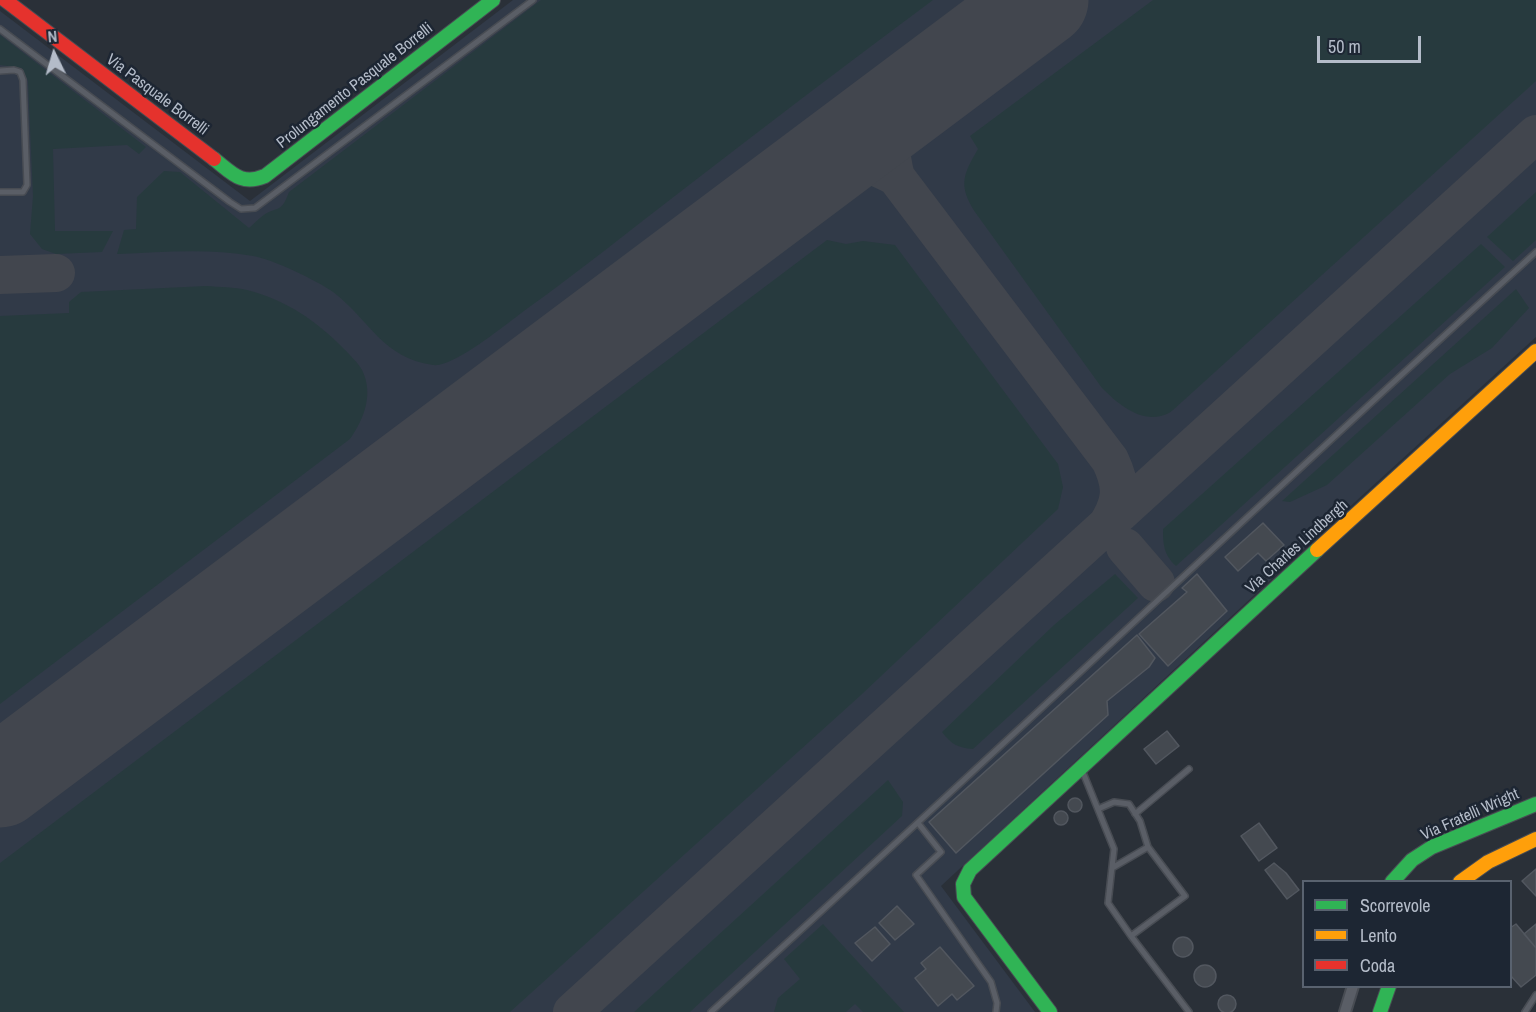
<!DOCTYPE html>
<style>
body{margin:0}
#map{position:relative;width:1536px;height:1012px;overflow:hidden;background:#2a3038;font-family:"Archivo Narrow",sans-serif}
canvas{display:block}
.legend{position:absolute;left:1302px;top:880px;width:210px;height:108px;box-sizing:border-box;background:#1d2633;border:2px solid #59626f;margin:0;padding:8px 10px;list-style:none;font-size:18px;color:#b4bcc9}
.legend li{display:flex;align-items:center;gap:12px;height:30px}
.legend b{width:30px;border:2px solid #59626f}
.north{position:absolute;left:24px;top:24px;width:60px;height:60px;-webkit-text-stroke:4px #1d2633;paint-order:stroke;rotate:355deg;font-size:16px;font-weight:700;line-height:24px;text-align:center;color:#b4bcc9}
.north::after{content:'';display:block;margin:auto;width:21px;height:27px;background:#b4bcc9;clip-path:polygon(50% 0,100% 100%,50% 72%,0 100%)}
.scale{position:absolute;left:1317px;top:36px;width:104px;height:27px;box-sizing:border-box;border:3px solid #b4bcc9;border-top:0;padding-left:8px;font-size:18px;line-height:21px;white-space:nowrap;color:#b4bcc9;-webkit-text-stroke:4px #1d2633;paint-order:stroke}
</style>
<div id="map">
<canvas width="1536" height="1012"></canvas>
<ul class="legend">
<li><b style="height:8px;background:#30b455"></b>Scorrevole</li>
<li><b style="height:8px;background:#ff9f0a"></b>Lento</li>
<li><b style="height:8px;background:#e5322d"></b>Coda</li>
</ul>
<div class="north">N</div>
<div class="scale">50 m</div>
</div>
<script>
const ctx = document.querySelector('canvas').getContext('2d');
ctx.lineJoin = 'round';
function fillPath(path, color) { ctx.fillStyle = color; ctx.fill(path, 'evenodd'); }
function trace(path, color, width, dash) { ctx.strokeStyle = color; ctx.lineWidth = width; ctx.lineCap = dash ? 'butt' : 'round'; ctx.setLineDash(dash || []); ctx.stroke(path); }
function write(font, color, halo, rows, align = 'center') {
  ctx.font = font + ' "Archivo Narrow",sans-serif'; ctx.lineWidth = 5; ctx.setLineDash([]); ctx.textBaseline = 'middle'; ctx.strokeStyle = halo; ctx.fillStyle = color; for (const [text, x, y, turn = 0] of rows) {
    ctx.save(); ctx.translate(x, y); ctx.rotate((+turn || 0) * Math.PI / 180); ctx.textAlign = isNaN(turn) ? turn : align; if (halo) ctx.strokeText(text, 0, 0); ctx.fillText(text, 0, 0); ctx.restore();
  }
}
fillPath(new Path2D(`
 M513 0H1536V337L1333 522 941 886 1035 1012H0V11L250 201Z`), '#313a48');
fillPath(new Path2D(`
 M541 0H933C848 63 764 127 680 192 630 230 580 271 528 308 510 321 454 368 433 365 382 358 370 320 333 292 318 281 272 259 253 256 209 248 162 252 117 254L124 230 136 229 137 197 164 171 180 172 249 228C255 223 262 215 269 212 283 207 283 207 289 192Z
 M1153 0H1536V81L1183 401C1179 404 1174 410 1169 413 1144 426 1119 405 1102 388L975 212C958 185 963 175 978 149L970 136Z
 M0 35 146 147 139 154 127 145 53 149 55 231H113L102 252 56 254 42 249 30 234 33 196 28 81 22 68 0 65Z
 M1536 192V240L1513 261 1487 237Z
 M827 240 846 244 863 241 895 245 1058 464 1063 487 1058 509 861 695 510 1012H0V863Z
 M1481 244 1505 267 1176 566C1164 555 1163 545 1163 529Z
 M206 286C219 287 234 287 247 290 286 300 317 321 344 349 350 355 358 363 362 370 374 394 364 419 350 439L0 704V316L69 313V302L81 292Z
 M1516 289 1529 308 1492 348 1450 374 1327 485 1290 502 1282 501Z
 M1115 574 1138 598 973 749C958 748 951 744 942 732L1054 625Z
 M888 780 903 802 902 816 690 1012H634Z
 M823 924 904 1012H863L855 1004 846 1012H774L778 998 800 979 784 959Z`), '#273a3e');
trace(new Path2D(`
 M915 95C894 129 885 135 896 177L1110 460C1123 487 1122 502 1105 528
 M808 175C846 160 859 157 896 177
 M0 275 56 273
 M1125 547 1156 583
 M572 1012 1536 134`), '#42464e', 38);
trace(new Path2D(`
 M0 781 1042 0`), '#42464e', 93);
const building = new Path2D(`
 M1263 523 1284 545 1266 561 1258 553 1238 571 1225 557Z
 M1197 574 1227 611 1168 666 1139 634 1187 592 1182 588Z
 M1137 635 1155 658 1149 667 1107 701 1108 715 956 853 929 822Z
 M1167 731 1179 746 1156 764 1144 749Z
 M1068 805a7 7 0 1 1 14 0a7 7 0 1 1-14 0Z
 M1054 818a7 7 0 1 1 14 0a7 7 0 1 1-14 0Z
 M1259 823 1277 848 1259 861 1241 836Z
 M1274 863 1286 873 1299 890 1287 899 1265 870Z
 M1536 869V896L1522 881Z
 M897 906 914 924 895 940 879 923Z
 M1516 924 1536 948V975L1521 987 1510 975V928Z
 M1536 924V948L1524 934Z
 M875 927 890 944 872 961 855 943Z
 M1173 947a10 10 0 1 1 20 0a10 10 0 1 1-20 0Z
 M940 947 974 986 957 1000 952 994 938 1006 915 978 926 969 921 963Z
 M1194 976a11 11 0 1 1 22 0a11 11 0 1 1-22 0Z
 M1218 1004a9 9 0 1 1 18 0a9 9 0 1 1-18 0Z`);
fillPath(building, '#444950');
trace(building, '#52575f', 1.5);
const lane = new Path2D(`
 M0 29 230 202 241 209 255 208 533 0
 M0 71 14 70 20 72 23 80 27 185 23 192H0
 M1082 770 1114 849 1108 903 1131 936 1185 896 1148 847 1140 821 1129 804 1114 802 1098 809
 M1135 814 1189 769
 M918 823 941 852 916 875 991 982 997 1003 996 1012
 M1112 868 1148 847
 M1131 936 1189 1012
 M711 1012C988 761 1259 503 1536 252
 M1525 1012 1536 995`);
const street = new Path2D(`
 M1345 1012 1353 986`);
const fast = new Path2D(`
 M214 159C232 173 241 186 265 176L493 0
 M1392 882 1412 860 1432 847 1536 804
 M1050 1012 964 897 963 884 970 870 1317 550
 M1380 1012 1389 986`);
const slow = new Path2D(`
 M1317 550 1536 351
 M1460 882 1488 862 1536 839`);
const jam = new Path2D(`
 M5 0 214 159`);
trace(lane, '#484c53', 8);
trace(street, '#484c53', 14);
trace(fast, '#484c53', 16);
trace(slow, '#484c53', 16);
trace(jam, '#484c53', 16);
trace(lane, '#5a5e66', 5);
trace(street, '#5a5e66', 10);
trace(fast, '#30b455', 14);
trace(slow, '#ff9f0a', 14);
trace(jam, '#e5322d', 14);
write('16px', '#b4bcc9', '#1d2633', [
 ["Prolungamento Pasquale Borrelli",355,86,-38],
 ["Via Pasquale Borrelli",157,95,37],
 ["Via Charles Lindbergh",1297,547,-42],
 ["Via Fratelli Wright",1470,815,-24]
]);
</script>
